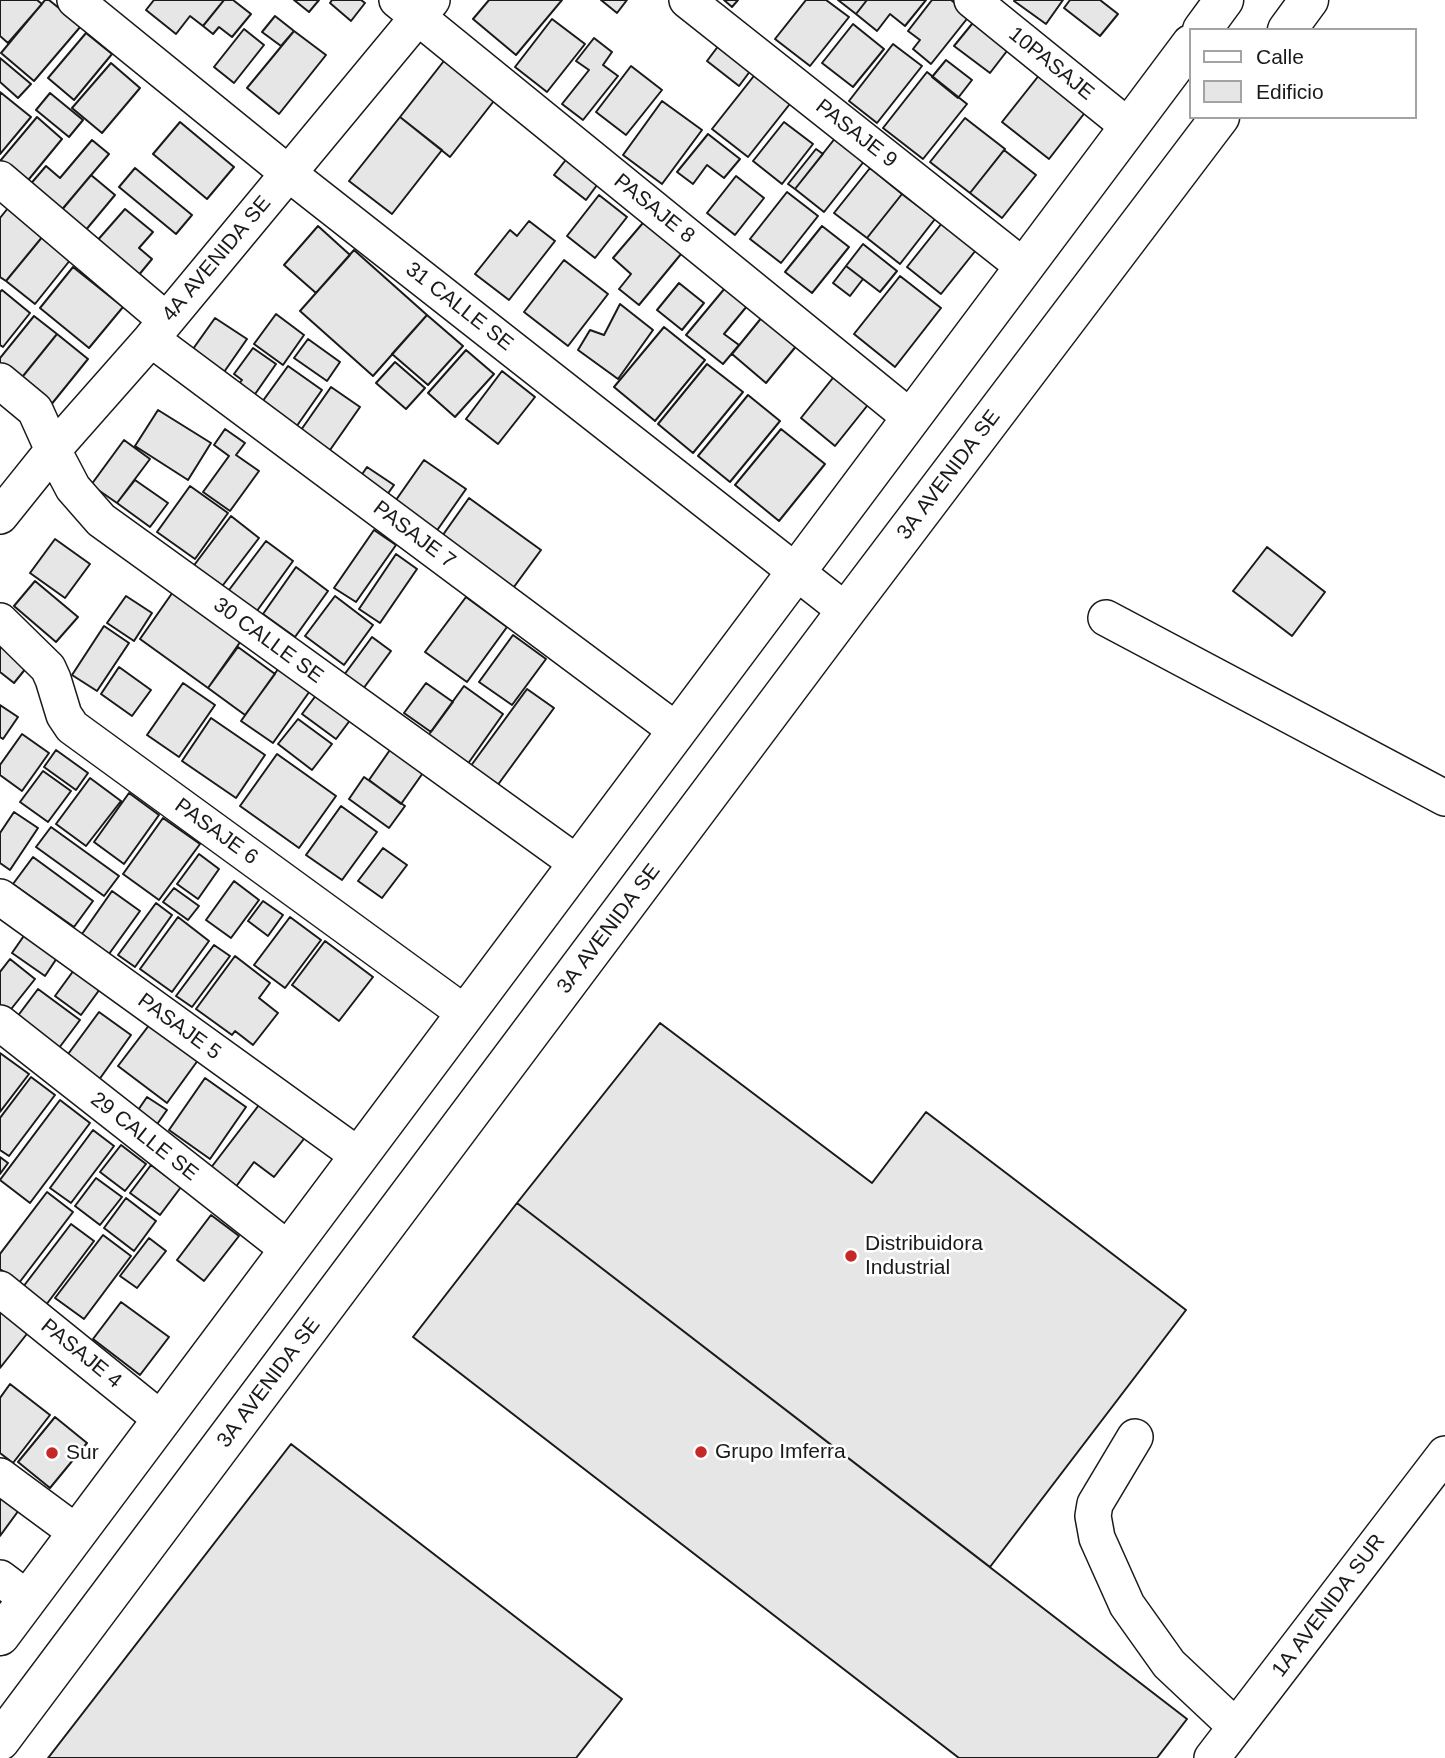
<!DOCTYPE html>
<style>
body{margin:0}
#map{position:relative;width:1445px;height:1758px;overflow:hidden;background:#fff;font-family:Arial,sans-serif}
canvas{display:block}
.legend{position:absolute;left:1189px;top:28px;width:228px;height:91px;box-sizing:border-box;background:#fff;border:2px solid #a3a3a3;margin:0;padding:9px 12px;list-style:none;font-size:21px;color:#1a1a1a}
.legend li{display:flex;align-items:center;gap:14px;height:35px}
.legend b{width:35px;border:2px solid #a3a3a3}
</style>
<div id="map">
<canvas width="1445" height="1758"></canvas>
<ul class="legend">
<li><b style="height:9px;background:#fff"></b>Calle</li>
<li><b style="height:19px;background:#e6e6e6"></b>Edificio</li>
</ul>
</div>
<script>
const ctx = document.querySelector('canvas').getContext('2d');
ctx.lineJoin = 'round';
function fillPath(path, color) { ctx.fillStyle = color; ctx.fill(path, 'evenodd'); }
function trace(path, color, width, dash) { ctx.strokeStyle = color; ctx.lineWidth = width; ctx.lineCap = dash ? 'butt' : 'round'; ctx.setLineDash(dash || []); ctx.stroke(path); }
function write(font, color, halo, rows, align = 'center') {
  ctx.font = font + ' Arial,sans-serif'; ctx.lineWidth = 5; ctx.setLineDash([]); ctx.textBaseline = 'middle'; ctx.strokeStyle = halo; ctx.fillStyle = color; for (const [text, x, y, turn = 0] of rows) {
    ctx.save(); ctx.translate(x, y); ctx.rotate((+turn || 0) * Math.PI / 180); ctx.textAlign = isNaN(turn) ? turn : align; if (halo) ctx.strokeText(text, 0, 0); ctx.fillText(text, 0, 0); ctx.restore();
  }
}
const building = new Path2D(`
 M0 0H37L42 4 8 43 0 36Z
 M45 0H49L81 26 34 81 1 53Z
 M154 0H224L203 26 190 16 176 34 146 10Z
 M224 0H233L251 14 232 37 219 27 213 34 203 26Z
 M294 0H319L309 12Z
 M332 0H361L365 3 351 21 330 3Z
 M489 0H562L516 55 473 19Z
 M601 0H627L617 13Z
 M724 0H738L732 7Z
 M806 0H826L849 17 810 66 775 39Z
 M838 0H867L856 14Z
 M867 0H926L905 26 890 14 877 31 856 14Z
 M932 0H951L970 15 931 64 913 49 920 40 908 31Z
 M1015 0H1063L1046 24 1014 1Z
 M1070 0H1100L1118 14 1100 36 1064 8Z
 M275 16 294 31 281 46 262 32Z
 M552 19 585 44 547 92 515 67Z
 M976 19 1010 47 990 73 954 46Z
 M853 24 884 49 853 87 822 63Z
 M244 29 264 45 234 83 214 67Z
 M294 31 326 55 279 114 247 88Z
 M86 33 112 54 74 100 48 78Z
 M594 38 612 52 603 65 618 76 583 120 562 104 589 70 576 61Z
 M893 44 922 66 877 123 849 101Z
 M719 45 751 70 739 86 707 61Z
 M447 57 497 97 450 157 400 117Z
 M0 58 31 84 18 98 0 82Z
 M946 60 972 80 958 98 932 77Z
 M111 63 140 88 102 133 72 108Z
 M631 66 662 90 626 135 596 112Z
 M1044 69 1090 106 1049 159 1002 122Z
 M757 72 793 100 748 157 712 129Z
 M927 72 967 104 923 159 883 128Z
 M0 92 31 117 0 154Z
 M50 93 83 120 69 137 36 110Z
 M662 101 702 130 662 184 623 155Z
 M37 117 62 139 25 184 0 163V161Z
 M400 117 442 150 392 214 349 181Z
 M965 118 1005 149 970 193 930 162Z
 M180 122 234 167 207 199 153 154Z
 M784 122 813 144 782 184 753 161Z
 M840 132 869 155 824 212 795 189Z
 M708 134 740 159 724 178 707 165 693 184 677 172Z
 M92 140 109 154 59 213 28 187 46 166 60 178Z
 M816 149 823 154 795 189 788 184Z
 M1004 150 1036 175 1002 218 970 193Z
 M568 157 600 181 586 200 554 175Z
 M135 168 192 215 176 234 119 187Z
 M870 168 902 194 867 238 834 213Z
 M91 175 115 195 85 231 61 211Z
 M736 176 764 198 735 235 707 213Z
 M787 192 818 216 781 263 750 239Z
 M902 194 935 219 900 264 867 238Z
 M599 195 627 217 595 258 567 236Z
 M8 208 43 236 6 281 0 277V218Z
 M125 209 153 232 139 248 152 259 138 276 96 242Z
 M648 217 686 248 639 305 619 289 631 274 613 258Z
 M946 218 980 245 941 294 907 267Z
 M529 221 555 241 509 300 475 274 510 230 517 236Z
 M318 226 350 255 316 293 284 265Z
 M822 226 849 247 812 293 785 272Z
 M43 236 71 259 35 304 6 281Z
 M863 244 897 271 880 292 846 266Z
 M354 250 427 315 373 376 300 311Z
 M564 260 608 294 568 346 524 312Z
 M846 266 863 279 850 296 833 283Z
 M73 267 123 307 89 348 40 308Z
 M900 276 941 308 895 367 854 334Z
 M730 282 752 300 724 334 739 345 723 364 686 335Z
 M679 283 704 303 682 330 657 310Z
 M2 290 30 313 3 347 0 345V292Z
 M620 304 653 330 618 379 578 350 590 330 604 335Z
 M767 311 802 339 766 383 732 354Z
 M276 314 304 335 283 365 254 344Z
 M427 315 463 346 428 385 392 354Z
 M34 316 57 334 15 386 0 374V358Z
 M215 318 247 339 215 385 183 363Z
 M664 327 705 360 655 421 614 387Z
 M57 334 88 359 46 411 15 386Z
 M308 339 340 362 327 381 294 358Z
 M253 348 276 364 244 410 227 399 242 380 234 374Z
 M466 350 494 374 455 417 428 393Z
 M395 362 425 388 406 409 376 383Z
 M707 364 743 392 693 453 658 424Z
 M288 366 322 390 287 440 252 416Z
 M840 369 875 396 835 446 801 418Z
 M502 371 535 397 498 444 466 419Z
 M331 387 360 407 314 473 285 453Z
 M748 395 780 421 730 482 698 456Z
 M158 410 211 443 188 480 135 446Z
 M225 429 245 443 236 455 259 471 230 511 203 492 229 456 214 445Z
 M781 429 825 464 779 521 735 485Z
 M124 440 150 459 117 503 91 485Z
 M424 460 466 489 431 539 389 510Z
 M367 467 394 485 374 513 348 495Z
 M135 480 168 503 150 527 117 503Z
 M190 486 228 513 195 559 157 532Z
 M469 498 541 550 511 591 440 539Z
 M231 516 259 538 220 589 192 568Z
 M374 530 396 545 356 602 334 588Z
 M55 539 90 564 65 598 30 573Z
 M266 541 293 561 254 615 226 594Z
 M1267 547 1325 592 1292 636 1233 591Z
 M396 554 417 569 380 623 359 609Z
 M296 567 328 591 295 637 263 614Z
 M35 581 78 617 56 642 14 606Z
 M175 589 243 638 208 688 140 639Z
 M126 596 152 613 134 641 107 623Z
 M335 596 373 625 344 665 305 636Z
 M466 597 507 627 467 682 425 652Z
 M104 626 129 643 97 691 72 675Z
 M513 635 546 659 512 705 479 682Z
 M372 637 391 651 363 689 344 675Z
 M0 642 31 662 14 683 0 672Z
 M238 647 275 674 245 715 208 688Z
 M281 665 312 688 273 743 241 721Z
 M119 667 151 690 132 716 101 694Z
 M183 683 215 705 179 757 147 735Z
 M426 683 453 702 431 732 404 713Z
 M464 686 503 714 467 765 427 737Z
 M527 689 554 708 497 786 470 767Z
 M317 694 351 719 336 739 302 714Z
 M0 705 18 717 3 739 0 737Z
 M211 718 265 755 236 798 182 761Z
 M298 719 332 744 312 770 278 744Z
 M22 734 49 753 22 791 0 775V765Z
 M392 747 425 770 401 804 369 780Z
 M56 750 88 773 76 790 44 767Z
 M277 754 336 796 299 848 240 806Z
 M43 771 71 791 48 822 20 802Z
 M364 777 405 806 389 828 349 799Z
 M90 778 121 801 86 846 56 824Z
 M129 793 159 815 124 864 94 842Z
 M341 806 377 832 342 880 306 855Z
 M14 812 38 828 10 870 0 863V833Z
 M163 818 200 844 159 900 123 874Z
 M51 827 119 876 104 896 36 847Z
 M383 848 407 865 382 898 358 881Z
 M199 854 219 869 198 899 177 884Z
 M33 857 93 901 74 927 13 884Z
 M234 881 259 900 231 938 206 920Z
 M174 888 199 906 188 920 163 902Z
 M112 891 140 911 109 954 82 934Z
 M263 901 283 915 268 936 248 921Z
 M156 903 172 915 135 967 118 955Z
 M178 917 209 941 172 992 140 969Z
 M290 917 321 940 285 988 254 965Z
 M30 927 63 949 45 976 12 953Z
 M325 941 373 977 339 1021 292 985Z
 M214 945 230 956 192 1007 176 996Z
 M235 956 270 983 259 998 278 1013 253 1045 235 1031 232 1035 196 1009Z
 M10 959 35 979 8 1013 0 1007V972Z
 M74 970 100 989 81 1015 55 996Z
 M38 989 80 1020 56 1052 14 1021Z
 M99 1012 131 1035 96 1084 63 1061Z
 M153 1020 201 1056 167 1103 118 1066Z
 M660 1023 872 1183 926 1112 1186 1310 990 1567 517 1203Z
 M0 1053 29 1074 0 1112Z
 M31 1077 55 1095 9 1156 0 1150V1118Z
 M205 1078 246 1107 210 1159 169 1130Z
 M147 1097 167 1110 153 1130 134 1116Z
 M60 1100 90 1123 30 1203 0 1180Z
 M262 1101 307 1135 274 1177 254 1162 235 1188 210 1169Z
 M93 1130 114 1146 71 1203 50 1188Z
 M121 1145 146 1164 125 1191 100 1172Z
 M0 1157 8 1163 0 1174Z
 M151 1165 181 1187 160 1215 130 1193Z
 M96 1178 122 1197 100 1225 75 1206Z
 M47 1192 73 1212 19 1283 0 1269V1254Z
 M126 1198 156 1221 134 1251 104 1228Z
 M517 1203 1187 1719 1157 1758H959L413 1337Z
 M211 1215 239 1236 204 1281 177 1260Z
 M71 1224 94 1241 46 1305 23 1287Z
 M103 1235 131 1256 84 1319 55 1298Z
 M149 1238 166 1251 137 1288 120 1276Z
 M121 1302 169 1337 140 1375 93 1339Z
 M0 1307 30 1330 0 1368Z
 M10 1384 50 1415 13 1463 0 1453V1398Z
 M55 1417 87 1443 50 1488 18 1462Z
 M291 1444 622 1699 576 1758H48Z
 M0 1496 19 1510 0 1536Z`);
fillPath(building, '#e6e6e6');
trace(building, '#1a1a1a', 2);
const minor = new Path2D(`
 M75 0 288 173 846 611
 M397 0 911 418
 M687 0 1024 267
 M972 0 1129 127
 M0 179 166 320
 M151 339 677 731
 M0 381 35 410 53 450 73 488 101 520 578 864
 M0 516 53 450 151 339 432 0
 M1106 618 1445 798
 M0 621 48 668 53 679 64 715 72 727 466 1014
 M0 897 359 1156
 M0 1023 289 1250
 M0 1289 162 1420
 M1135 1437 1095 1504 1093 1516 1097 1538 1127 1605 1169 1664 1236 1727
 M0 1476 77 1533
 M0 1578 28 1599
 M1212 1758 1445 1454`);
const major = new Path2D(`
 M1202 30 1224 0
 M1287 30 1309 0
 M0 1636 1191 44
 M0 1741 846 611 1220 117`);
trace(minor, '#1a1a1a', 38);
trace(major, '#1a1a1a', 41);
trace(minor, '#fff', 35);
trace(major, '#fff', 38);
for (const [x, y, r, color] of [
 [851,1256,7,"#c62828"],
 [701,1452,7,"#c62828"],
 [52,1453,7,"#c62828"]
]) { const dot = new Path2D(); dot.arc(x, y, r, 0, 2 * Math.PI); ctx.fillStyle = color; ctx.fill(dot); trace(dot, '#fff', 2.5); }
write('21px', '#1a1a1a', '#fff', [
 ["10PASAJE",1051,64,39],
 ["PASAJE 9",856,134,38],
 ["PASAJE 8",654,209,39],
 ["4A AVENIDA SE",217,259,-50],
 ["31 CALLE SE",459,307,38],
 ["3A AVENIDA SE",949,475,-53],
 ["PASAJE 7",414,535,37],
 ["30 CALLE SE",268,641,36],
 ["PASAJE 6",216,832,36],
 ["3A AVENIDA SE",609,929,-53],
 ["PASAJE 5",179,1027,36],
 ["29 CALLE SE",144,1137,38],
 ["PASAJE 4",81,1354,39],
 ["3A AVENIDA SE",269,1383,-53],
 ["1A AVENIDA SUR",1329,1606,-53]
]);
write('21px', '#1a1a1a', '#fff', [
 ["Distribuidora",865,1244],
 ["Industrial",865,1268],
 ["Grupo Imferra",715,1452],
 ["Sur",66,1453]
], 'left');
</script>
